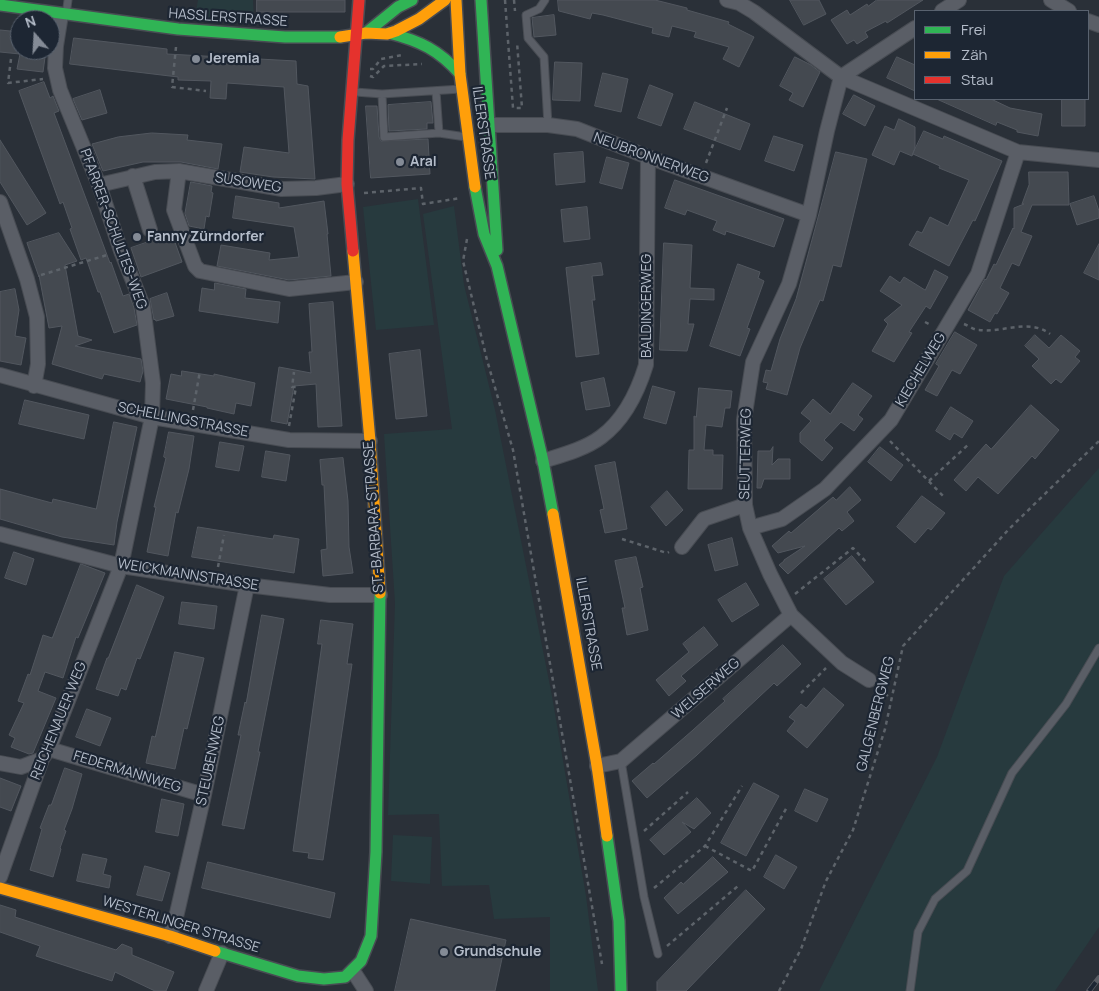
<!DOCTYPE html>
<meta charset="utf-8">
<style>
body{margin:0}
#map{position:relative;width:1099px;height:991px;overflow:hidden;background:#2a3038;font-family:Manrope,sans-serif}
canvas{display:block}
.legend{position:absolute;left:914px;top:10px;width:175px;height:90px;box-sizing:border-box;background:#1d2633;border:1px solid #59626f;margin:0;padding:6px 9px;list-style:none;font-size:15px;color:#b4bcc9}
.legend li{display:flex;align-items:center;gap:10px;height:25px}
.legend b{width:25px;border:1px solid #59626f}
.north{position:absolute;left:10px;top:10px;width:50px;height:50px;box-sizing:border-box;background:#1d2633;border:1px solid #59626f;border-radius:50%;rotate:341deg;font-size:14px;font-weight:700;line-height:20px;text-align:center;color:#b4bcc9}
.north::after{content:'';display:block;margin:auto;width:18px;height:22px;background:#848b96;clip-path:polygon(50% 0,100% 100%,50% 72%,0 100%)}
</style>
<div id="map">
<canvas width="1099" height="991"></canvas>
<ul class="legend">
<li><b style="height:6px;background:#30b455"></b>Frei</li>
<li><b style="height:6px;background:#ff9f0a"></b>Zäh</li>
<li><b style="height:6px;background:#e5322d"></b>Stau</li>
</ul>
<div class="north">N</div>
</div>
<script>
const ctx = document.querySelector('canvas').getContext('2d');
ctx.lineJoin = 'round';
function fillPath(path, color) { ctx.fillStyle = color; ctx.fill(path, 'evenodd'); }
function trace(path, color, width, dash) { ctx.strokeStyle = color; ctx.lineWidth = width; ctx.lineCap = dash ? 'butt' : 'round'; ctx.setLineDash(dash || []); ctx.stroke(path); }
function write(font, color, halo, rows, align = 'center') {
  ctx.font = font + ' Manrope,sans-serif'; ctx.lineWidth = 4.5; ctx.setLineDash([]); ctx.textBaseline = 'middle'; ctx.strokeStyle = halo; ctx.fillStyle = color; for (const [text, x, y, turn = 0] of rows) {
    ctx.save(); ctx.translate(x, y); ctx.rotate((+turn || 0) * Math.PI / 180); ctx.textAlign = isNaN(turn) ? turn : align; if (halo) ctx.strokeText(text, 0, 0); ctx.fillText(text, 0, 0); ctx.restore();
  }
}
fillPath(new Path2D(`
 M198 0H253L254 23 195 17Z
 M418 199 434 325 376 330 363 207Z
 M454 206 464 285 495 410 552 696 586 896 598 991H550V917L494 919 489 885 442 886 439 814 388 815 395 603 384 434 452 429 423 214Z
 M1099 468V927L1055 991H819L937 757 1004 576Z
 M393 835 432 837 430 884 391 881Z`), '#273a3e');
const building = new Path2D(`
 M257 0H345V12H257Z
 M558 0H655L687 8V10L729 22 728 24 754 37 739 67 723 59 729 47 694 37 696 32 672 26 669 37 652 33 653 28 603 15 592 13 590 19 559 11Z
 M790 0H819L826 14 804 25Z
 M877 0H923L887 23 886 21 865 32 868 37 857 44 854 40 847 44 831 20 847 10 850 15 867 4 868 6Z
 M554 15 556 35 534 37 532 18Z
 M0 30 20 32V51L46 50 43 72 17 69 20 54 0 52Z
 M74 38 167 49V54L296 61 297 84 308 86 315 179 273 177 240 172 244 147 289 153 284 87 227 83 226 99 210 98 211 81 178 80V77L70 64Z
 M795 57 811 65 820 72 803 107 789 100 793 93 780 86Z
 M897 57 915 65V91L887 78Z
 M555 62 582 63 580 101 553 100Z
 M603 73 628 79 621 112 595 106Z
 M44 82 50 98 53 96 59 111 54 113 110 263 111 262 123 296 129 294 134 308 137 325 114 333 100 292H98L86 258 81 260 70 229 72 228 63 202 60 204 19 91Z
 M650 85 673 94 661 126 638 118Z
 M100 90 107 113 82 120 73 99Z
 M854 95 875 106 865 126 843 114Z
 M937 99H991L1010 108 1042 114 1038 136 1017 132V130L997 122 996 125Z
 M1062 99H1085V126H1062Z
 M431 102 433 123H427V129L389 131 388 105Z
 M695 102 750 124 740 150 684 129Z
 M366 106H377L379 137 381 141 428 139 430 174 371 178Z
 M899 119 915 127V148L912 156 900 151 894 165 872 155 885 126 894 130Z
 M924 131 943 139 944 136 1002 161 975 221 973 220 949 266 909 245 917 231 922 233 930 217 948 226 969 180 939 168 940 166 913 154Z
 M152 133 188 135 187 140 222 144 218 169 181 162H143L103 171 92 144 118 137Z
 M774 136 803 145 794 171 765 161Z
 M0 140 46 213 27 225 0 182Z
 M583 152 585 182 556 185 554 154Z
 M836 152 867 159 841 267 833 265 823 301 820 300 800 348 787 395 766 389 768 383 763 382 766 370 771 371 780 339 796 299Z
 M607 157 629 163 622 189 600 183Z
 M1029 172H1068L1069 205H1032L1021 232 1032 236 1019 266 1012 263 1000 288 1009 293 997 314 995 313 990 322 968 310 985 279 986 280 994 264 996 265 1013 228 1014 229V208L1024 204H1022L1029 185Z
 M675 180 784 219 774 247 726 231 725 235 713 230 717 221 687 210 685 215 665 208Z
 M191 182 212 186 211 192 213 193 209 217 206 216 204 229 189 226 185 214Z
 M236 196 279 203V208L324 201 328 234H327L331 276 289 280 217 266 221 245 270 253 269 260 299 257 294 227 233 218Z
 M1094 196 1099 211V218L1077 225 1070 204Z
 M587 207 590 239 564 242 561 210Z
 M59 233 77 261 65 265 78 336 92 340 75 346 141 359 143 371 140 382 104 374 102 379 52 364 62 326 49 328 39 275V277L27 243Z
 M172 234 182 262 141 277 131 248Z
 M664 243 692 245 690 288 714 289V300L690 299 688 324H694L687 351 660 350Z
 M1099 244V280L1084 273Z
 M601 263 603 275 592 276 595 300H592L599 354 576 357 566 268Z
 M738 264 760 272 758 278 764 281 747 328 750 329 740 356 710 346Z
 M935 270 948 277 930 309 926 306 909 332 912 333 894 362 872 351 888 324 884 320 902 305 880 291 890 276 900 283 904 277 925 290Z
 M215 283 246 289 245 298 280 302 278 323 199 311 202 288 214 290Z
 M15 289 19 310 15 336 26 338 21 365 0 361V292Z
 M167 293 174 316 156 321 155 319 154 320 150 299Z
 M333 302 342 426 318 427 316 384 294 386 287 424 271 421 279 367 311 373 309 352H312L309 304Z
 M955 332 977 345 960 374 952 370 937 396 925 390 939 366 936 364Z
 M1035 335 1049 348 1061 335 1080 351 1075 357 1080 361 1061 383 1056 379 1051 384 1032 366 1039 359 1025 346Z
 M420 350 427 416 396 419 389 354Z
 M182 371 214 376V374L255 383 251 406 236 403 234 414 207 408V407L166 399 171 374 181 376Z
 M604 378 610 406 586 410 581 383Z
 M853 383 872 396 858 415 863 419 854 431 841 422 824 440 833 448 822 461 800 442V433L811 421 801 413 813 399 830 414Z
 M653 386 675 392 666 424 644 418Z
 M699 388 732 391 730 408H725L722 427 706 425 704 450H713V455H723L722 489H688L689 450H694V416L696 417Z
 M25 400 89 415 84 439 19 424Z
 M1031 405 1059 430 1035 459 1032 456 998 494 978 477 966 491 954 480 986 444 991 449Z
 M951 407 973 421 962 438 954 433 950 440 936 431Z
 M114 422 137 427 117 522 114 545 62 537 0 519V489L52 503 53 499 96 509Z
 M169 432 194 436 189 469 178 513 176 512 168 556 147 552 156 507H154L166 458 164 457Z
 M220 442 244 446 239 471 216 467Z
 M773 447 772 465 778 459H790V479H764L761 488H757L758 451H770Z
 M880 447 903 465 891 481 868 462Z
 M266 451 290 455 286 481 262 477Z
 M343 458 348 501 349 547 353 573 323 576 321 550 327 549 324 485H322L320 460Z
 M615 462 627 529 605 533 600 510 604 509 595 466Z
 M850 487 861 500 847 512 854 521 842 531 839 528 788 574 779 565 784 561V560L805 546 778 553 772 546 789 531 791 533 833 497 836 500Z
 M667 491 683 510 666 526 651 507Z
 M922 496 945 513 931 530 928 528 915 543 897 527Z
 M198 527 273 539 274 535 299 539 294 573 192 557Z
 M732 538 738 565 715 571 708 545Z
 M14 552 34 559 26 585 5 578Z
 M852 556 874 582 846 605 824 579Z
 M636 557 643 587 640 588 648 630 627 635 622 608H625L615 561Z
 M81 564 105 573 78 638 76 637 63 678 45 672 38 691 56 698 33 753 29 754 11 747 15 738 9 735 24 703 18 701 28 674 30 675 43 635 52 638Z
 M746 583 759 605 732 622 718 600Z
 M137 585 164 597 140 659 137 658 126 690 121 688 118 696 96 689 107 658H108Z
 M182 602 217 606 214 629 179 624Z
 M262 615 284 619 258 752H260L244 829 222 825 241 735H238L245 702 246 703Z
 M321 620 353 624 347 664H352L323 860 308 858 309 853 293 851 322 644H318Z
 M704 627 718 645 681 676 686 681 669 696 656 680 689 652 683 644Z
 M783 645 801 664 777 686 774 683 697 755 647 798 632 781 653 763 654 764 693 730 725 701 723 699Z
 M175 652 204 658 187 729 184 728 175 769 146 763 152 736 155 737Z
 M824 688 844 705 807 748 787 731 795 721 789 717 801 704 806 708Z
 M87 709 111 718 100 746 76 737Z
 M65 768 82 774 72 809 64 830 66 831 60 848 61 849 53 877 30 870 42 829 40 828 49 805H51Z
 M0 778 21 786 11 811 0 807Z
 M754 783 779 796 746 856 721 843Z
 M805 789 828 799 817 822 795 811Z
 M697 798 711 813 694 829 682 822 691 832 664 855 650 840Z
 M162 799 184 804 178 836 156 832Z
 M83 854 107 859 103 874 111 876 109 888 77 881Z
 M776 855 797 867 784 889 764 877Z
 M713 857 728 872 678 914 664 898 681 882 683 884Z
 M208 862 335 893 330 918 202 888Z
 M145 866 170 873 162 901 137 895Z
 M746 890 765 909 686 991H657V982Z
 M0 905 16 910 15 917 116 950 122 944 132 948V955L174 972 166 991H155L115 972 112 981 36 956 40 946 0 932Z
 M411 919 506 940 495 991H395Z`);
fillPath(building, '#444950');
trace(building, '#52575f', 1);
const lane = new Path2D(`
 M545 0 539 9 526 15 528 38 544 57 548 125
 M66 15 68 0
 M436 91 439 133
 M355 92 382 94 461 89
 M382 94 384 137 439 133 466 137
 M621 761 644 897 658 954
 M910 991 918 932 935 899 967 871 1012 773 1066 704 1099 648`);
const street = new Path2D(`
 M727 0 739 3 754 12 841 77 1018 152 1099 160
 M1051 0 1069 11
 M942 11 959 0
 M1088 21 1099 25
 M489 125H548L577 129 648 157 809 215
 M179 171 174 210 195 266 200 271 289 289 356 282
 M133 176 150 230
 M99 185 155 172 179 171 282 189 316 188 347 184
 M0 202 27 279 37 317 38 364 34 386
 M0 375 152 417 289 440 370 441
 M543 461C562 455 585 449 601 437 624 420 638 391 646 365L648 157
 M750 528 782 519 825 489 891 420 978 274 1018 152
 M0 534 121 566 247 585 330 595H380
 M682 547 704 519 745 505
 M869 680 842 663 791 615 770 574 750 528 745 505 744 420 753 362 789 284 809 215 827 131 841 77 915 28
 M49 749 204 795
 M0 763 21 767 42 759
 M597 766 621 761 791 615
 M0 877 42 759 49 749 121 566 152 417 153 383 143 306 121 251 99 185 60 90 55 68 56 46 61 15
 M170 936 177 913 204 795 247 585
 M353 971 366 991
 M206 991 222 953`);
const fast = new Path2D(`
 M481 0 497 250
 M0 5 178 29 285 37H340
 M366 33 398 7 412 0
 M389 33C420 41 439 50 460 74
 M475 187 484 234 497 266 543 461 553 514
 M607 836 619 921 621 991
 M215 951 298 976 324 979 345 977 361 961 371 936 376 852 380 593`);
const slow = new Path2D(`
 M456 0 460 74 475 187
 M340 37 366 33 387 34 396 31 419 19 445 0
 M353 251 370 441 380 593
 M553 514 597 766 607 836
 M0 888 170 936 215 951`);
const jam = new Path2D(`
 M353 251 347 184 348 140 359 0`);
trace(lane, '#484c53', 9);
trace(street, '#484c53', 16);
trace(fast, '#484c53', 14);
trace(slow, '#484c53', 14);
trace(jam, '#484c53', 14);
trace(new Path2D(`
 M505 0 513 108H522L517 42
 M514 0 515 11
 M176 47 172 87 206 91
 M11 59 8 83 43 79
 M370 69H373L381 59 402 55
 M370 76 373 77 384 66 422 64
 M706 163 727 108
 M364 193 421 188 423 204 461 198
 M467 239 463 261 487 360 513 450 602 964
 M41 275 107 255
 M925 322 931 325
 M964 324C969 326 974 330 979 330 1003 333 1029 318 1050 334
 M193 410 200 371
 M289 426 296 387H292L294 372
 M890 441 945 498
 M929 481 970 443
 M622 539 667 553 669 552
 M218 567 224 535
 M795 594 853 548 867 563
 M879 688 891 699
 M801 693 826 668
 M644 831 688 792
 M705 846 752 871 787 807
 M654 888 705 846 742 786
 M667 946 738 886
 M779 991 801 949 826 881 853 830 885 729 903 646 1009 529 1099 441`), '#5d636a', 2.5, [4, 4]);
trace(lane, '#5a5e66', 7);
trace(street, '#5a5e66', 14);
trace(fast, '#30b455', 11);
trace(slow, '#ff9f0a', 11);
trace(jam, '#e5322d', 11);
const rail = new Path2D(`
 M1089 991 1099 978`);
trace(rail, '#595d64', 5.5);
trace(rail, '#1d2633', 4, [11]);
for (const [x, y, r, color] of [
 [196,59,5,"#848b96"],
 [400,162,5,"#848b96"],
 [137,237,5,"#848b96"],
 [444,952,5,"#848b96"]
]) { const dot = new Path2D(); dot.arc(x, y, r, 0, 2 * Math.PI); ctx.fillStyle = color; ctx.fill(dot); trace(dot, '#1d2633', 2); }
write('14px', '#b4bcc9', '#1d2633', [
 ["HASSLERSTRASSE",228,18,4],
 ["ILLERSTRASSE",483,133,82],
 ["NEUBRONNERWEG",651,158,20],
 ["SUSOWEG",248,183,9],
 ["PFARRER-SCHULTES-WEG",113,229,70],
 ["BALDINGERWEG",647,306,-90],
 ["KIECHELWEG",921,370,-59],
 ["SCHELLINGSTRASSE",183,420,11],
 ["SEUTTERWEG",746,454,-89],
 ["ST.-BARBARA-STRASSE",374,517,-94],
 ["WEICKMANNSTRASSE",188,575,9],
 ["ILLERSTRASSE",588,624,80],
 ["WELSERWEG",706,689,-41],
 ["GALGENBERGWEG",876,714,-76],
 ["REICHENAUER WEG",59,721,-68],
 ["STEUBENWEG",211,761,-78],
 ["FEDERMANNWEG",127,772,17],
 ["WESTERLINGER STRASSE",181,925,17]
]);
write('bold 14px', '#b4bcc9', '#1d2633', [
 ["Jeremia",206,59],
 ["Aral",410,162],
 ["Fanny Zürndorfer",147,237],
 ["Grundschule",454,952]
], 'left');
</script>
